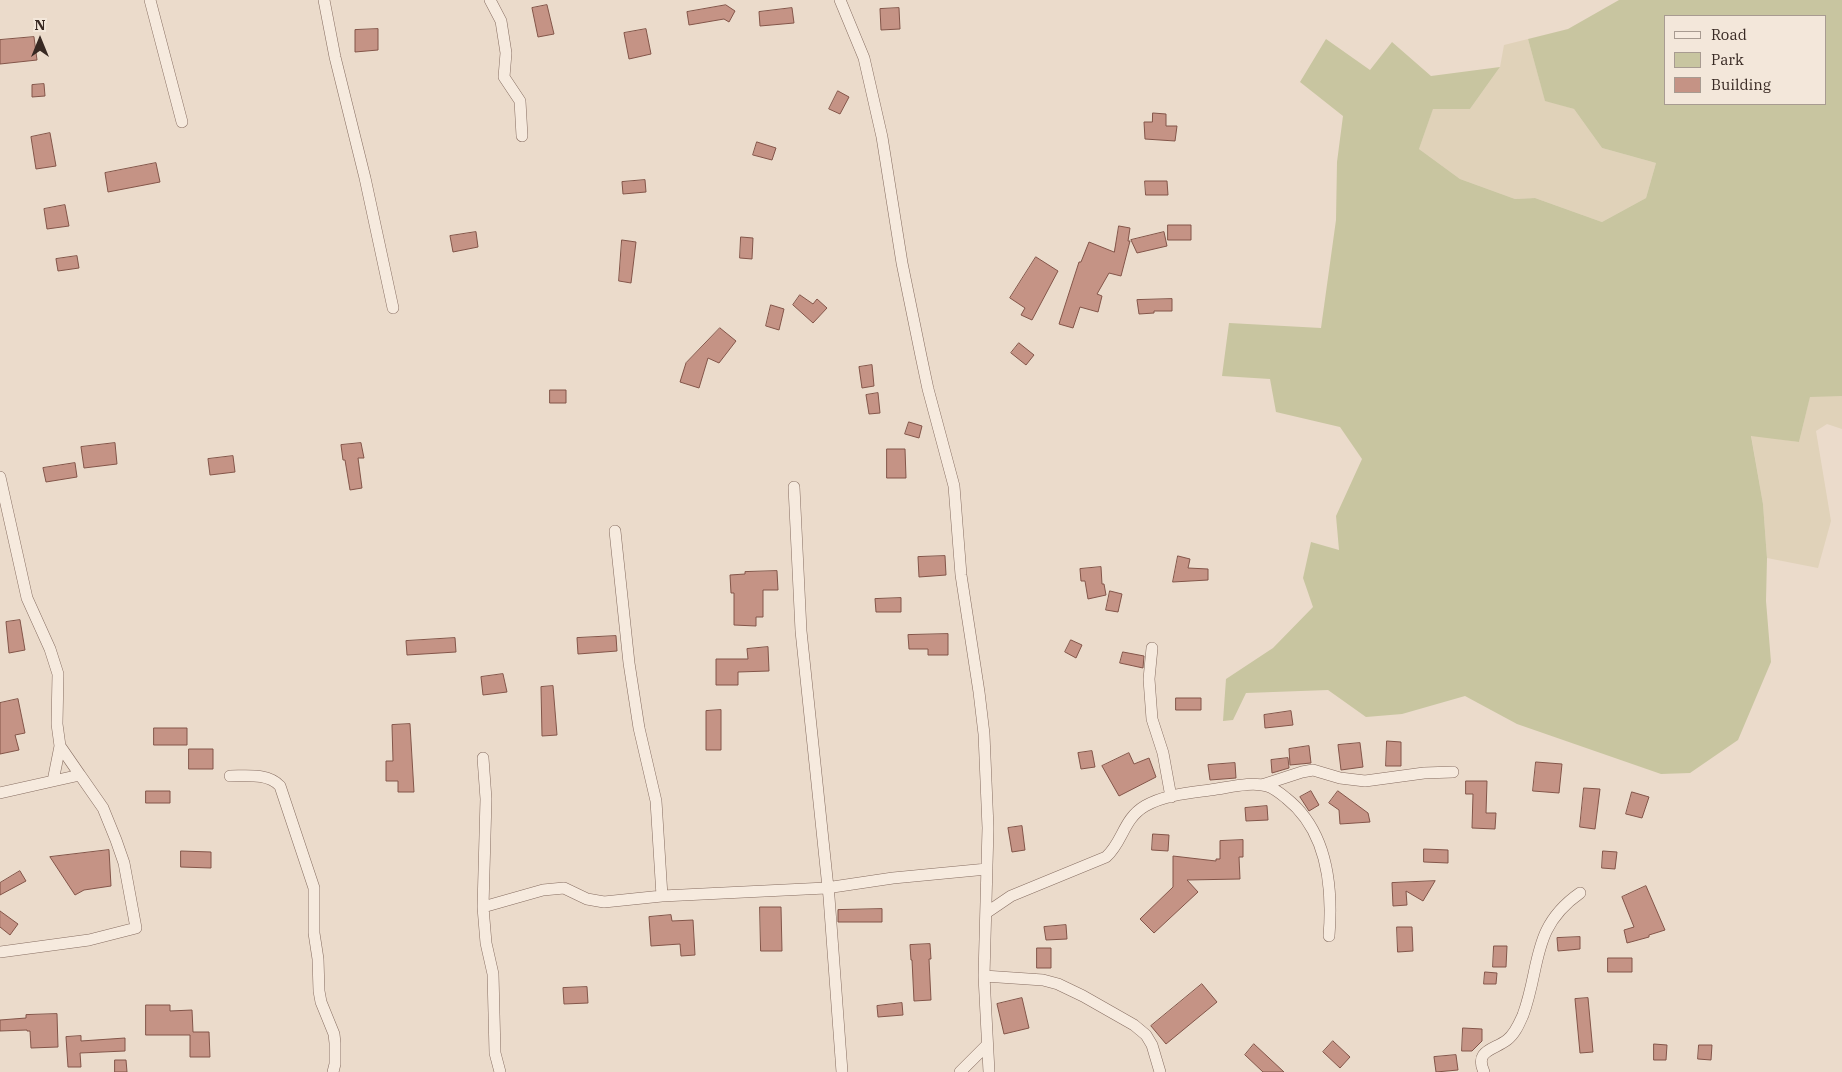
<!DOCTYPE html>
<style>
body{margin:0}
#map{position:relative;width:1842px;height:1072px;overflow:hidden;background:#ebdbcb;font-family:"IBM Plex Serif",serif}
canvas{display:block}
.legend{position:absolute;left:1664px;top:15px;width:162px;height:90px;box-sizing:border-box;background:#f3e7da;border:1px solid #a89b91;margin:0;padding:6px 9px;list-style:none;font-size:15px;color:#382923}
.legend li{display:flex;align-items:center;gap:10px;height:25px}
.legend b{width:25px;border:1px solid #a89b91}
.north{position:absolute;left:15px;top:15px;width:50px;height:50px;-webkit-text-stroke:4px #f3e7da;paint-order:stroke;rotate:0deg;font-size:14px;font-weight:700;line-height:20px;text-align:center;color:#382923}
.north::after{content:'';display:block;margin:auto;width:18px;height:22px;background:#382923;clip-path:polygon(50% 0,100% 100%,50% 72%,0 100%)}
</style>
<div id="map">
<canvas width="1842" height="1072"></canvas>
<ul class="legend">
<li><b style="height:6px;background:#f6eade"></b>Road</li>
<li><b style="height:14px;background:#c8c5a0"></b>Park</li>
<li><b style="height:14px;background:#c59385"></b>Building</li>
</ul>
<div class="north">N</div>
</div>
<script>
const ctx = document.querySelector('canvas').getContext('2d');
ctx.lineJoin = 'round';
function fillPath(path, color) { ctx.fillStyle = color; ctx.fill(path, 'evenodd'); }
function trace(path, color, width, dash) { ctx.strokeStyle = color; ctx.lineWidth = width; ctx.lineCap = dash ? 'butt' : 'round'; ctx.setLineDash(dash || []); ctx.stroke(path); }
fillPath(new Path2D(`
 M1528 39 1545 100 1574 109 1602 148 1656 163 1646 198 1602 222 1535 198 1515 199 1460 179 1419 149 1433 108 1470 109 1500 67 1504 45Z
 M1810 396H1842V429L1827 424 1816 431 1831 521 1818 568 1767 558 1763 504 1751 435 1799 442Z`), '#e0d2b9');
fillPath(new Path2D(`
 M1619 0H1842V396L1810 397 1799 442 1751 436 1763 504 1767 558 1766 601 1771 662 1738 740 1690 773 1661 774 1517 724 1465 696 1402 714 1366 717 1328 690 1246 693 1233 720 1223 721 1226 679 1273 648 1313 607 1303 578 1311 542 1339 550 1336 516 1362 459 1340 427 1276 412 1270 379 1222 376 1229 323 1321 328 1336 220 1337 162 1343 116 1300 82 1326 39 1370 70 1392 42 1431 76 1500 67 1470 109H1433L1419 149 1460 179 1515 199 1535 198 1602 222 1646 198 1656 163 1602 148 1574 109 1545 101 1528 39 1568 29ZM1826 16V104H1666V16Z`), '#c8c5a0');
const building = new Path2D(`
 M547 5 554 34 538 37 532 8Z
 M726 5 735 11 729 22 724 19 689 25 687 12Z
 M792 8 794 23 760 26 759 12Z
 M899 8 900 29 881 30 880 9Z
 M378 29V50L355 52V30Z
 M646 29 651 54 629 59 624 33Z
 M34 37 37 60 0 64V40Z
 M44 84 45 96 32 97V85Z
 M838 91 849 97 840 114 829 109Z
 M1153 113 1166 114V126H1177L1175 141 1145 139 1144 122H1152Z
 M50 133 56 166 36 169 31 137Z
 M757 142 776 148 772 160 753 155Z
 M156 163 160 182 108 192 105 173Z
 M645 180 646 192 623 194 622 182Z
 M1145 181H1167L1168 195H1146Z
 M65 205 69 226 47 229 44 209Z
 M1168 225H1191V240H1168Z
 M1119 226 1130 228 1128 241H1130L1121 276 1109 273 1097 294 1102 296 1098 312 1080 307 1073 328 1059 324 1079 262H1081L1089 242 1114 252Z
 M476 232 478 247 453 252 450 236Z
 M1164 232 1167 246 1137 253 1131 240Z
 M741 237 753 238 752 259 740 258Z
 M622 240 636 242 631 283 619 281Z
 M77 256 79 268 58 271 56 259Z
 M1036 257 1058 271 1032 320 1021 315 1025 308 1010 298Z
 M800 295 813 304 817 299 827 308 813 323 793 305Z
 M1172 299V311H1154V313L1139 314 1137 300Z
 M771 305 784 309 779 330 766 326Z
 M720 328 736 341 719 363 708 358 699 388 680 382 686 363Z
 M1019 343 1034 355 1026 365 1011 353Z
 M872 365 874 386 862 388 859 367Z
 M550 390H566V403H550Z
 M878 393 880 413 869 414 866 395Z
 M909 422 922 426 919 438 905 434Z
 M115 443 117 464 84 468 81 447Z
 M361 443 364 458H358L362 488 350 490 345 460H343L341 445Z
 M887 449H905L906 478H887Z
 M233 456 235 472 210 475 208 459Z
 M75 463 77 477 46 482 43 468Z
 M945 556 946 575 919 577 918 557Z
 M1178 556 1190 559 1188 568 1208 569V580L1173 582Z
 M1101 567 1102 584H1104L1106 595 1088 599 1085 581H1081L1080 569Z
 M777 571 778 590H763V617H756V626L734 625V593H731L730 575 745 574V572Z
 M1110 591 1122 594 1118 612 1106 610Z
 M901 598V612H876L875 599Z
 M20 620 25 650 9 653 6 622Z
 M948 634V655H928V649H909L908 635Z
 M616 636 617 651 578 654 577 638Z
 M455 638 456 652 407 655 406 641Z
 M1071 640 1082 645 1076 658 1065 652Z
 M768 647 769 671 738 672V685H716V659H748L747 649Z
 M1123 652 1144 656 1143 668 1120 663Z
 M503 674 507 692 483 695 481 677Z
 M553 686 557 735 542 736 541 687Z
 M1176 698H1201V710H1176Z
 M18 699 25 733 15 735 19 750 0 754V703Z
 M721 710V750H706V711Z
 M1291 711 1293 725 1265 728 1264 715Z
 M410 724 414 792H398V781H386V761H393L392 725Z
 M154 728H187V745H154Z
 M1387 741 1401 742V766H1386Z
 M1360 743 1363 767 1341 770 1338 745Z
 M1309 746 1311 763 1290 765 1289 749Z
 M189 749H213V769H189Z
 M1092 751 1095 767 1081 769 1078 753Z
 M1129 753 1134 764 1149 758 1156 777 1119 796 1102 766Z
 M1288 758 1289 768 1272 773 1271 760Z
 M1536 762 1562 764 1559 793 1533 791Z
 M1235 763 1236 778 1210 780 1208 765Z
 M1466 781H1487L1486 813H1496L1495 829 1472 828 1473 794H1466Z
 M1584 788 1600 789 1595 829 1580 827Z
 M146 791H170V803H146Z
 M1311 791 1319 805 1309 811 1300 797Z
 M1338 791 1368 813 1370 822 1340 824 1339 810 1329 803Z
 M1632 792 1649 797 1642 818 1626 814Z
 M1267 806 1268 820 1246 821 1245 808Z
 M1022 826 1025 850 1012 852 1008 828Z
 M1153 834 1169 835 1168 851 1152 850Z
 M1243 840V857H1239L1240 879 1187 880 1198 892 1154 933 1140 919 1173 887V856L1216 861V859H1220V841Z
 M1424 849 1448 850V863L1424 862Z
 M109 850 111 886 84 890 75 895 50 857Z
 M181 851 211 852V868L181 867Z
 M1603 851 1617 852 1615 869 1602 868Z
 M20 871 26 881 0 895V883Z
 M1435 881 1423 901 1406 891 1407 905 1393 906 1392 883Z
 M1646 886 1665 930 1649 935V937L1627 943 1624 930 1634 927 1622 897Z
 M760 907H781L782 951H761Z
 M882 909V922H838V910Z
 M0 911 18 924 10 935 0 927Z
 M671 915 672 921 693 920 695 955 681 956 680 944 651 946 649 917Z
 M1066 925 1067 939 1046 940 1044 927Z
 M1397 927H1412L1413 951 1398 952Z
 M1580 937V949L1558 951 1557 938Z
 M930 944 931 959H929L931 1000 914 1001 912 960H911L910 945Z
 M1494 946H1507L1506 967H1493Z
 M1037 948H1051V968H1037Z
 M1608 958H1632V972H1608Z
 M1485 972 1497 973 1496 984H1484Z
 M1202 984 1217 1002 1166 1044 1151 1026Z
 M587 987 588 1003 564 1004 563 988Z
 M1022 998 1029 1028 1004 1034 997 1004Z
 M1588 998 1593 1052 1580 1053 1575 999Z
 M902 1003 903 1015 878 1017 877 1006Z
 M146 1005H170V1011L192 1010 193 1032H209L210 1057H190V1035H146Z
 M57 1014 58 1047 31 1048 30 1031H27V1030L0 1031V1020L26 1018V1015Z
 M1463 1028 1482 1029V1041L1472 1051H1462Z
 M81 1036V1041L125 1038V1051L80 1053 81 1067H68L66 1037Z
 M1333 1041 1350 1057 1340 1068 1323 1052Z
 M1254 1044 1284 1072H1263L1245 1055Z
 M1654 1044 1667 1045 1666 1060H1654Z
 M1699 1045H1712L1711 1060 1698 1059Z
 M1456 1055 1458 1070 1436 1072 1434 1057Z
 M115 1060H126L127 1072H115Z`);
fillPath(building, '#c59385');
trace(building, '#835549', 1);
const minor = new Path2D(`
 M150 0 182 122
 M324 0 335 57 365 178 393 308
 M490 0 501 21 506 53 504 77 520 101 522 136
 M840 0 864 58 882 137 902 263 921 356 928 389 954 486 961 575 979 692 984 734 988 828 984 976 989 1072
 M0 477 27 598 50 649 58 674 57 724 60 746 53 781 0 793
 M794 487 801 631 829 897 842 1072
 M615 531 629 663 639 728 656 801 662 896
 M1152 648 1149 679 1152 719 1163 753 1171 797
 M60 746 80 775
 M483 758 486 799 483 907 486 943 493 974 495 1053 500 1072
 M230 776C247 776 268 773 280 786L314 888V933L318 959 319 991 321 1002 334 1034 335 1043V1064L333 1072
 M1262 785 1302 772 1313 770 1340 778 1365 781 1424 773 1453 772
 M483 907 543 890 564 888 587 899 604 902 662 896 826 888 893 878 987 869
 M986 913 1011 896 1106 857C1123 842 1123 819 1145 806 1164 795 1188 793 1210 790 1228 788 1250 781 1267 786 1274 788 1280 793 1286 798 1328 831 1333 887 1329 936
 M0 952 89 940 136 928 124 863 116 840 103 808 80 775 53 781
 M984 976 1043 980 1058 984 1083 996 1134 1025 1146 1035 1152 1045 1160 1072
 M960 1072 987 1045
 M1484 1072C1474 1050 1494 1050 1507 1040 1515 1034 1519 1024 1523 1015 1541 966 1531 927 1580 893`);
trace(minor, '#866d61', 12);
trace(minor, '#f6eade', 11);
</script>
